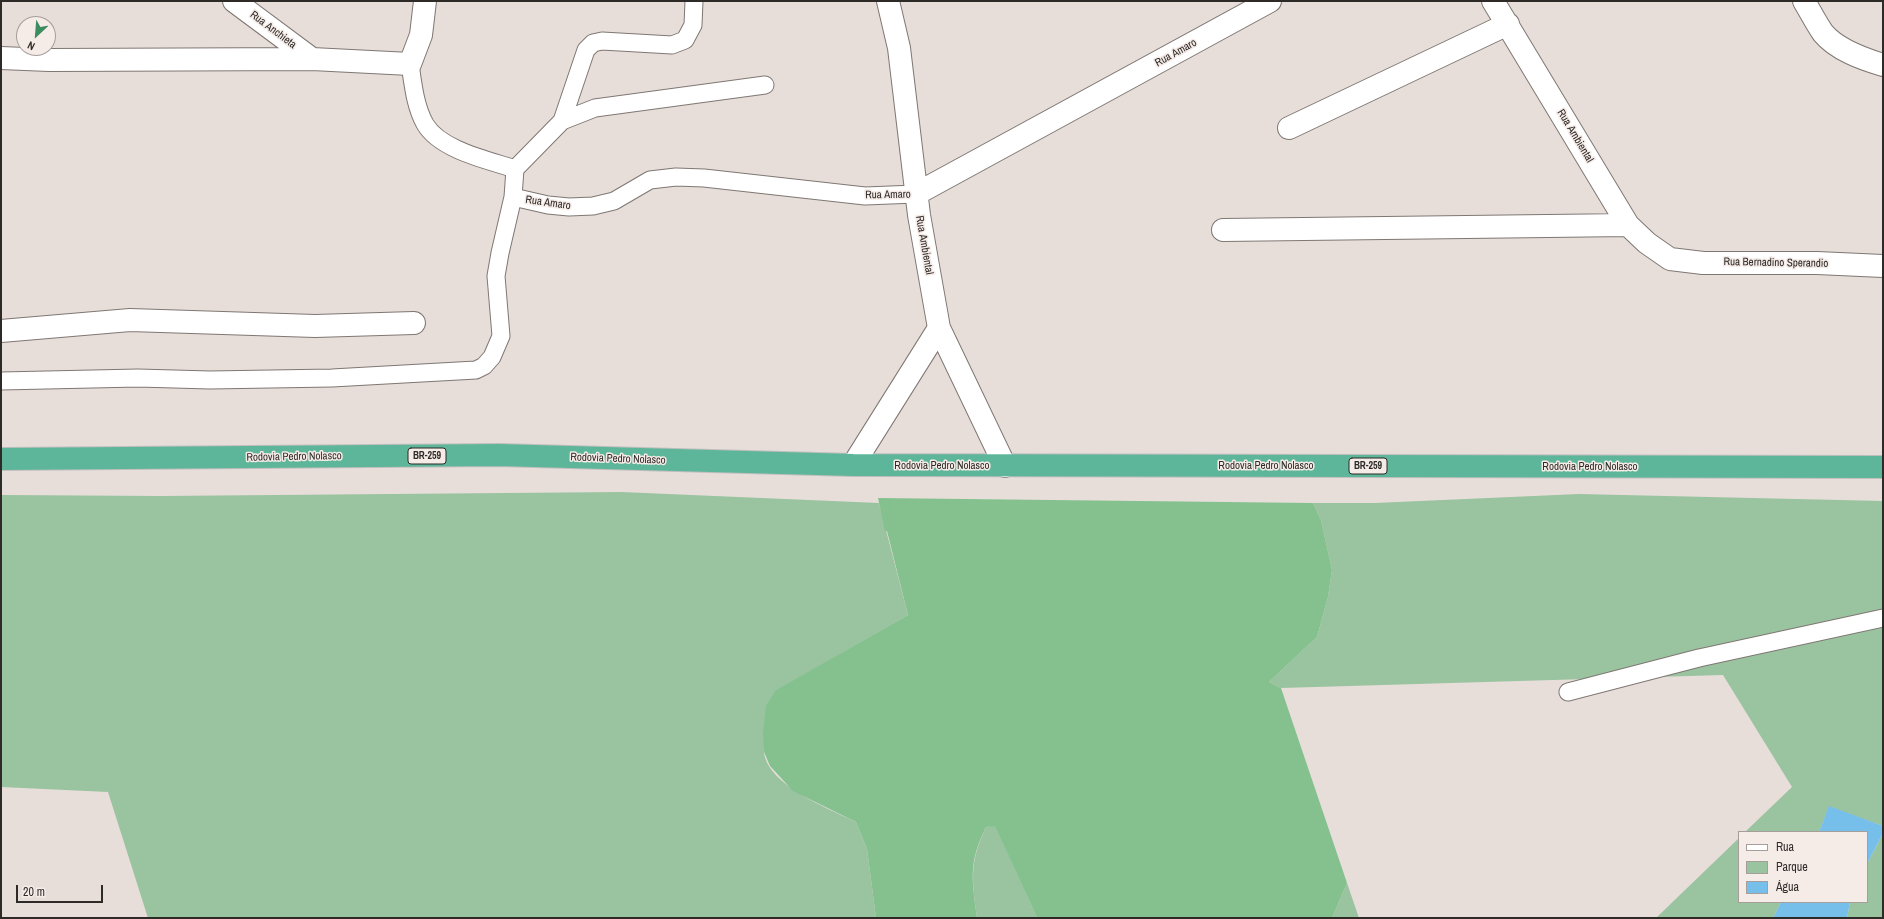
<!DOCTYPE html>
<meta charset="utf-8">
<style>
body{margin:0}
#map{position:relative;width:1884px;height:919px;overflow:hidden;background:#e7deda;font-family:"Archivo Narrow",sans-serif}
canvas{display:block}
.frame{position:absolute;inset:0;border:2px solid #2d2a28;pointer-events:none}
.legend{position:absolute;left:1738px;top:831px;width:130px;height:72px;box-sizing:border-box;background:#f5ebe7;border:1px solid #a59e9b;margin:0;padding:5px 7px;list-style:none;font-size:12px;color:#2d2a28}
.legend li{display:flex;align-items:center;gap:8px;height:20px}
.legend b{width:20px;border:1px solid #a59e9b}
.north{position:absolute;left:16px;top:16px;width:40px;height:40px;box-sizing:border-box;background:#f5ebe7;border:1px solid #a59e9b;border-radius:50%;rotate:206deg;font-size:11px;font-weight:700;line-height:16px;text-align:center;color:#2d2a28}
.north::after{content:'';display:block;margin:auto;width:14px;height:18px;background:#3c8d5f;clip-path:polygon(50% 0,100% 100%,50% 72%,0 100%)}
.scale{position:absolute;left:16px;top:885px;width:87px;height:18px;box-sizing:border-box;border:2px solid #2d2a28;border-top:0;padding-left:5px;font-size:12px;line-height:14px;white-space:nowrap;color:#2d2a28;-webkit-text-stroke:3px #f5ebe7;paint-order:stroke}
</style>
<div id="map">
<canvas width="1884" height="919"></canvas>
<div class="frame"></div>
<ul class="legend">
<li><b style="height:5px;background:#fff"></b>Rua</li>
<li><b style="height:11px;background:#9ac3a0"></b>Parque</li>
<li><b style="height:11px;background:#77bfeb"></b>Água</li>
</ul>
<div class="north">N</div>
<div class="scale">20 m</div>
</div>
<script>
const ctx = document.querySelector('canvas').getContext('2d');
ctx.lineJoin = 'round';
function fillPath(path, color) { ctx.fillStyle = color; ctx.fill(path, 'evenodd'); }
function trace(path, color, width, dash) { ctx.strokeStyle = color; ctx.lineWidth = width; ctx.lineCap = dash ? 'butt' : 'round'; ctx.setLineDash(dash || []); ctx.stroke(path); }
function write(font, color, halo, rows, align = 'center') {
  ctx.font = font + ' "Archivo Narrow",sans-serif'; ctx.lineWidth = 3; ctx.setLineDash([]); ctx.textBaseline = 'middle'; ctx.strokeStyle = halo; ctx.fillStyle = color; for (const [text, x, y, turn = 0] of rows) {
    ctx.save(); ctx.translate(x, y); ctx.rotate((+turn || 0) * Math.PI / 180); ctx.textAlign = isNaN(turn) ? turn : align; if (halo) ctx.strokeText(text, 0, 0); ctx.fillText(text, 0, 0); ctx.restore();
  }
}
fillPath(new Path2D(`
 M621 492 879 503 908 615 777 690C774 701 763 744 764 753 769 786 830 809 856 822L867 849 876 918H148L108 792 1 787V495L161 496Z
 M1579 494 1883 501V826L1829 807 1819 832H1745L1792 787 1723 675 1281 688 1269 682 1317 637 1328 597 1332 570 1321 520 1313 503H1375Z
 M995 825 1037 918H977C972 880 969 863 986 827Z
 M1883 833V918H1847L1850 902H1867V864Z
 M1739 838V902H1781L1773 918H1656Z
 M1347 883 1359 918H1332Z`), '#9ac3a0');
fillPath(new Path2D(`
 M878 498 1313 503 1321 520 1332 570 1328 597 1317 637 1269 682 1281 688 1347 883 1332 918H1037L995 826 986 827C968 863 972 880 977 918H876L867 849 856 822 793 791 770 766 764 752 763 733 766 706 776 690 908 615 887 531H885Z`), '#85c18f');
fillPath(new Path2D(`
 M1829 806 1883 826V833L1867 864V832H1819Z
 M1781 902H1850L1847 918H1773Z`), '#77bfeb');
const service = new Path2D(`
 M410 64C413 84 415 106 425 124 440 150 488 160 515 169
 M562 121 586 50 593 43 602 41 672 45 685 40 693 25 694 1
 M513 197 548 205 569 207 593 206 614 201 650 180 676 177 704 178 865 196 916 194
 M1 381 138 378 210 380 332 378 476 370 484 366 492 357 501 336 496 276 500 253 513 197 515 169 562 121 595 108 765 85
 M1568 692 1699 658 1883 618`);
const minor = new Path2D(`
 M234 1 312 59
 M1493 1 1628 225 1647 243 1670 259 1703 263H1817L1883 266
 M1804 1C1810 11 1816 23 1823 33 1837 50 1863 59 1883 65
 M1 58 49 60 312 59 410 64 421 35 425 1
 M1289 128 1508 24
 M916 194 1270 1
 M1223 230 1628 225
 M939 328 1005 466
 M1 331 130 320 315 326 414 323
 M853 465 939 328 919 215 899 48 888 1`);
const trunk = new Path2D(`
 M1 459 499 455 853 465 1883 467`);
trace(service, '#7f7773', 19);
trace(minor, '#7f7773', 24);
trace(trunk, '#c0bfbe', 24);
trace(service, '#fff', 17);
trace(minor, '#fff', 22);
trace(trunk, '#5eb69a', 22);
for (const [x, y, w] of [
 [427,456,38],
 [1368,466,38]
]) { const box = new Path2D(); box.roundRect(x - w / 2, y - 8, w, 16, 3); ctx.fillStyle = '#f5ebe7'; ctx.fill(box); trace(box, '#2d2a28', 1); }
write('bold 10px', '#2d2a28', null, [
 ["BR-259",427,456],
 ["BR-259",1368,466]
]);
write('11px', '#2d2a28', '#f5ebe7', [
 ["Rua Anchieta",273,30,37],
 ["Rua Amaro",1176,53,-29],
 ["Rua Ambiental",1575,136,59],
 ["Rua Amaro",888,195,-1],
 ["Rua Amaro",548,203,8],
 ["Rua Ambiental",924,245,80],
 ["Rua Bernadino Sperandio",1776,263,1],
 ["Rodovia Pedro Nolasco",294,457,-1],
 ["Rodovia Pedro Nolasco",618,459,2],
 ["Rodovia Pedro Nolasco",942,466],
 ["Rodovia Pedro Nolasco",1266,466],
 ["Rodovia Pedro Nolasco",1590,467]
]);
</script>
